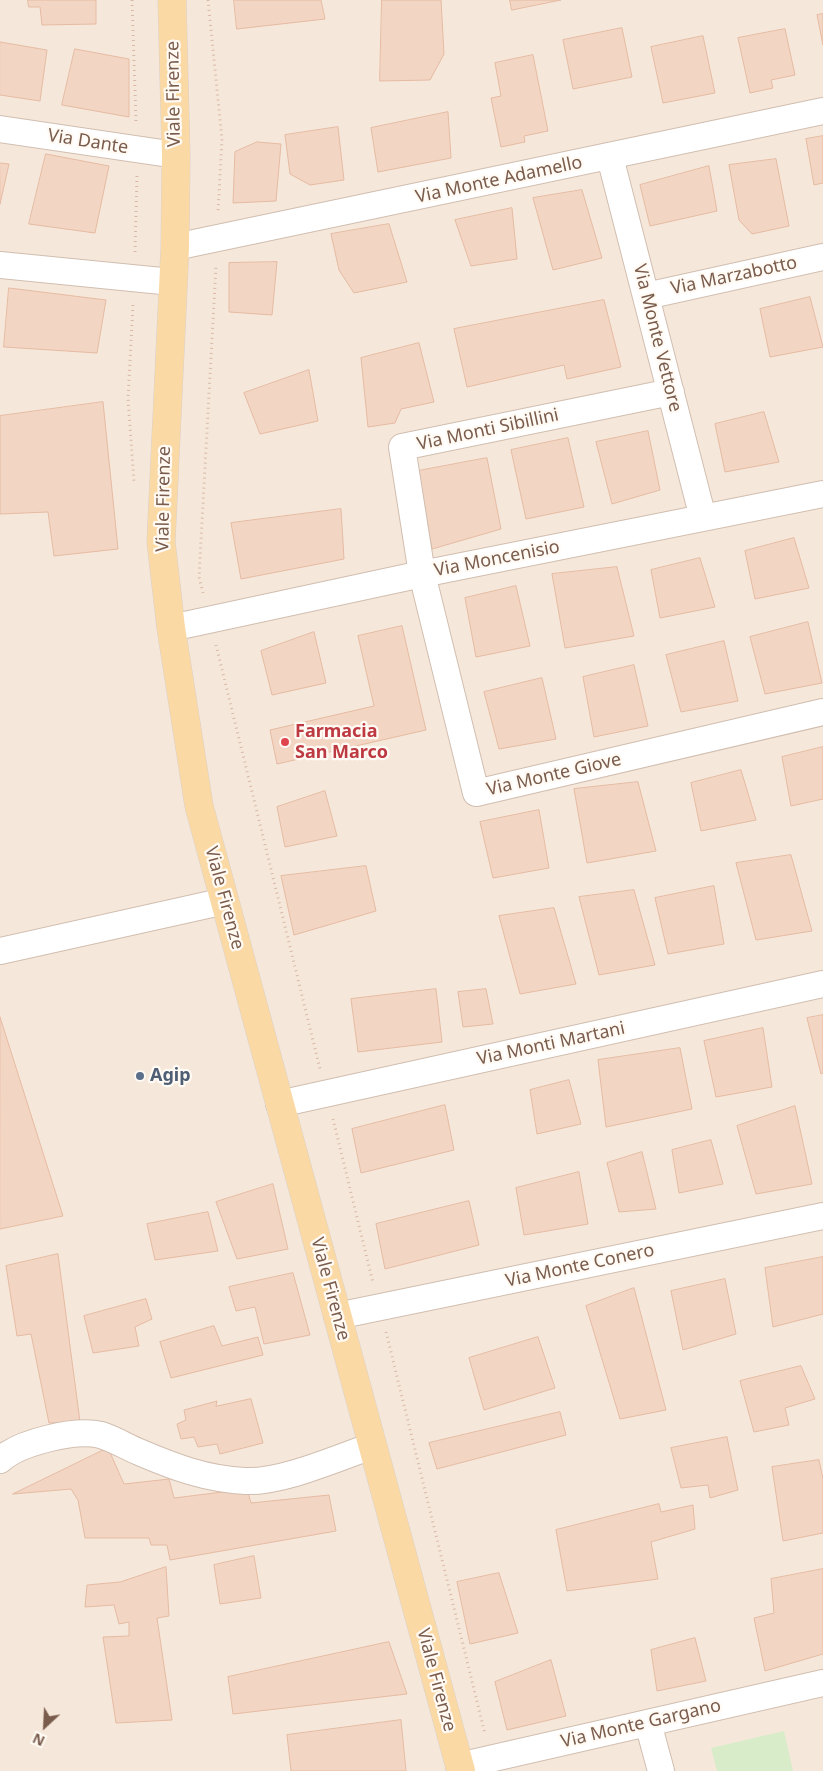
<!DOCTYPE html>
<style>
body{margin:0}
#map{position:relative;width:823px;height:1771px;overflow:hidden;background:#fdf6ec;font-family:"Noto Sans",sans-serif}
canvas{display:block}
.north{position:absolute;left:20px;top:1701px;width:50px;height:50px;-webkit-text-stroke:4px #fffaf3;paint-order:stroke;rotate:205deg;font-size:14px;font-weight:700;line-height:20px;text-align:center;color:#7a5c4d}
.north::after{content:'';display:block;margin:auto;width:18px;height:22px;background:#7a5c4d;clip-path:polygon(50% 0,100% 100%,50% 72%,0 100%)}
</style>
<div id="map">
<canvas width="823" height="1771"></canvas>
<div class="north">N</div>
</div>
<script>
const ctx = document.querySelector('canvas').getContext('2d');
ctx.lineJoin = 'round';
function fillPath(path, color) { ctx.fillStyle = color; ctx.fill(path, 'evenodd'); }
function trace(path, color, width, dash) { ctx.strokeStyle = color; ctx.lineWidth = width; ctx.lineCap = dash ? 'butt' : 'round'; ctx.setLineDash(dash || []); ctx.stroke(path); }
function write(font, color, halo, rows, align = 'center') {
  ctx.font = font + ' "Noto Sans",sans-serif'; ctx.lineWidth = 4.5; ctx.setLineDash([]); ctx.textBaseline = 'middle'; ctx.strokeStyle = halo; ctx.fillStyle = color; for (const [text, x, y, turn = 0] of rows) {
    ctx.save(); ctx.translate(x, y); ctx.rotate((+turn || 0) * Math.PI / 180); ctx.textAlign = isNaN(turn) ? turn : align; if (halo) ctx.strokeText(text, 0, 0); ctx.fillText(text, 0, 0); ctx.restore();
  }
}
fillPath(new Path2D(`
 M0 0H823V1771H0Z`), '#f5e8da');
fillPath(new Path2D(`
 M784 1731 793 1771H717L711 1748Z`), '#d8ecc9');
const building = new Path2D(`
 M28 0H96V24L42 25 40 7H29Z
 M234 0H321L325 19 237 29Z
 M382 0H441L444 54 430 80 380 81Z
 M510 0H561L512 10Z
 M823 14V45L817 15Z
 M622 28 632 77 573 89 563 40Z
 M785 29 795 75 771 80 773 88 750 93 738 38Z
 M703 36 715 93 663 103 651 47Z
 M0 42 47 50 40 101 0 95Z
 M75 49 129 59V117L62 105Z
 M533 55 548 131 524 136 525 142 501 147 491 98 501 96 495 63Z
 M448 112 451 158 378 172 371 128Z
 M338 127 344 180 310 185 290 174 285 135Z
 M823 136V183L814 185 806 139Z
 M257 142 281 144 276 201 233 203 235 152Z
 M46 154 109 166 95 233 29 224Z
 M776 159 789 226 752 234 739 220 729 165Z
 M0 163 9 164 0 204Z
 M709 166 717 211 650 226 640 185Z
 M582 190 602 258 553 270 533 198Z
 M512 208 517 259 471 266 455 220Z
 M389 224 407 282 354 293 339 270 331 234Z
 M277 262 272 315 229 312V263Z
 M9 288 106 300 97 353 4 347Z
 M810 297 823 347 770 357 760 309Z
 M604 300 621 367 567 379 564 365 467 387 454 329Z
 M419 343 434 402 401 409 395 423 368 427 361 358Z
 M309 370 318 421 260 434 244 393Z
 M103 402 118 549 54 556 48 512 0 514V416Z
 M764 412 779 462 725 472 715 424Z
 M648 431 660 490 612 504 596 442Z
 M568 438 584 507 526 519 511 450Z
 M487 458 501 529 432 549 418 471Z
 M341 509 344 559 241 579 231 523Z
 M794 538 809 588 755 599 745 551Z
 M700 558 715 607 660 618 651 570Z
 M617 567 634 636 565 648 552 574Z
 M516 586 530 646 476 657 465 598Z
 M808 622 822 683 765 694 750 637Z
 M402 626 426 730 277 764 270 730 374 706 358 636Z
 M314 632 326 683 272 695 261 651Z
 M724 641 738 701 681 712 666 655Z
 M634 665 648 726 594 737 583 677Z
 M542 678 556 739 499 749 484 692Z
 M823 747V799L791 806 782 757Z
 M741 770 756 820 701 831 691 783Z
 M638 782 656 851 587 863 574 789Z
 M325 791 337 836 285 847 277 807Z
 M539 810 549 868 493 878 480 822Z
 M791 855 812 931 756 940 736 863Z
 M366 866 376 911 294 935 281 876Z
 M714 886 724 944 668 954 655 898Z
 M634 890 655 965 599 975 579 897Z
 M554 908 576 984 520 994 499 916Z
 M436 989 442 1042 358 1052 351 999Z
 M486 989 493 1024 463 1027 458 992Z
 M823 1015V1073L821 1074 807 1018Z
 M0 1017 63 1216 0 1229Z
 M763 1028 772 1087 716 1097 704 1041Z
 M680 1048 692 1109 606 1127 598 1060Z
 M569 1080 581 1124 537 1134 530 1090Z
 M445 1105 454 1150 361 1173 352 1129Z
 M795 1106 812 1184 756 1194 737 1126Z
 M711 1140 723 1184 679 1193 672 1150Z
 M642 1152 656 1209 619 1212 607 1163Z
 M579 1172 588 1224 524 1235 516 1188Z
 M273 1184 288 1249 237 1259 216 1202Z
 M469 1201 479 1245 385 1269 376 1224Z
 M208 1212 218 1251 155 1260 147 1224Z
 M58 1254 80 1422 49 1423 31 1334 17 1336 6 1266Z
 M823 1257V1314L773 1327 765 1268Z
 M293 1273 310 1335 264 1344 255 1307 236 1311 229 1287Z
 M725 1279 736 1334 683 1350 671 1291Z
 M634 1288 666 1410 620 1419 586 1306Z
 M146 1299 152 1319 135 1327 139 1346 93 1353 84 1316Z
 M214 1326 222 1346 258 1337 263 1355 171 1378 160 1342Z
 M538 1337 555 1388 484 1410 469 1358Z
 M801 1366 815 1399 785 1408 789 1425 754 1432 740 1381Z
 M251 1399 263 1443 220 1454 217 1444 198 1447 194 1437 181 1439 177 1424 186 1420 184 1410 217 1401 216 1406Z
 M560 1412 566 1435 437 1469 429 1443Z
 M727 1437 738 1490 710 1498 708 1485 681 1488 671 1448Z
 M108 1448 124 1484 169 1479 174 1498 247 1489 251 1503 329 1495 336 1531 170 1560 167 1545H151L149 1538H85L78 1500 71 1489 13 1494Z
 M819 1460 823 1479V1533L783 1541 772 1467Z
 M659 1504 661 1512 693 1505 695 1529 651 1542 658 1579 567 1591 556 1530Z
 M254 1556 261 1598 220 1604 214 1565Z
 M166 1567 169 1616 157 1618 172 1720 116 1723 103 1637 129 1636V1622L119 1624 114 1605 85 1607 87 1585 120 1582Z
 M823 1569V1654L765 1671 754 1618 774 1613 771 1579Z
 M499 1573 518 1633 470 1644 457 1582Z
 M695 1638 706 1681 657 1691 651 1650Z
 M389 1642 407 1694 233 1714 228 1677Z
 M551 1660 566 1716 507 1730 495 1682Z
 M401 1720 406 1771H291L287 1735Z`);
fillPath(building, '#f3d5c3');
trace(building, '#e6bba3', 1);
const minor = new Path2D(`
 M0 129 176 155
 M610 157 703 518
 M175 247 823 111
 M0 265 172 282
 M646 296 823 257
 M671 392 402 447 422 574 476 793 823 712
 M171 628 422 574 823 494
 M0 951 225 901
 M279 1104 823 984
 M337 1316 823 1216
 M0 1460C20 1442 75 1429 101 1435 114 1439 127 1447 139 1452 174 1467 206 1479 245 1481 281 1483 337 1458 372 1446
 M648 1723 661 1771
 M459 1766 823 1683`);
const major = new Path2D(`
 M172 0 176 155 175 247 161 542 171 628 199 806 461 1771`);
trace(minor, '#d1beb0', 28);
trace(major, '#dad1cd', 29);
trace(new Path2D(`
 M132 0 136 122
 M208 0 222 139 218 212
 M135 252 137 176
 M133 305 128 399 134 481
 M203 593 199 577 216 266
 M216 645 320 1069
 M333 1119 373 1283
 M386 1332 485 1734`), '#d9b8a5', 3, [1, 4]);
trace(minor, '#fff', 26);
trace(major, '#fbd9a5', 28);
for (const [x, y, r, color] of [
 [285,742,5,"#e0444e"],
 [140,1076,5,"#5c6f8a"]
]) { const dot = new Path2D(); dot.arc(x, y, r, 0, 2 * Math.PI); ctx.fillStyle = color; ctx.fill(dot); trace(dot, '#fffaf3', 2); }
write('18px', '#7a5c4d', '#fffaf3', [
 ["Viale Firenze",174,94,-91],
 ["Via Dante",88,142,9],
 ["Via Monte Adamello",499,180,-12],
 ["Via Marzabotto",734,276,-12],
 ["Via Monte Vettore",657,338,76],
 ["Via Monti Sibillini",488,430,-12],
 ["Viale Firenze",164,499,-89],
 ["Via Moncenisio",497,559,-11],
 ["Via Monte Giove",554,775,-13],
 ["Viale Firenze",224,898,75],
 ["Via Monti Martani",551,1044,-12],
 ["Via Monte Conero",580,1266,-12],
 ["Viale Firenze",330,1289,75],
 ["Viale Firenze",436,1680,75],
 ["Via Monte Gargano",641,1724,-13]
]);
write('bold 18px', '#be3a42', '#fffaf3', [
 ["Farmacia",295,732],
 ["San Marco",295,753]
], 'left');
write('bold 18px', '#4e5e75', '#fffaf3', [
 ["Agip",150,1076]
], 'left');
</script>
